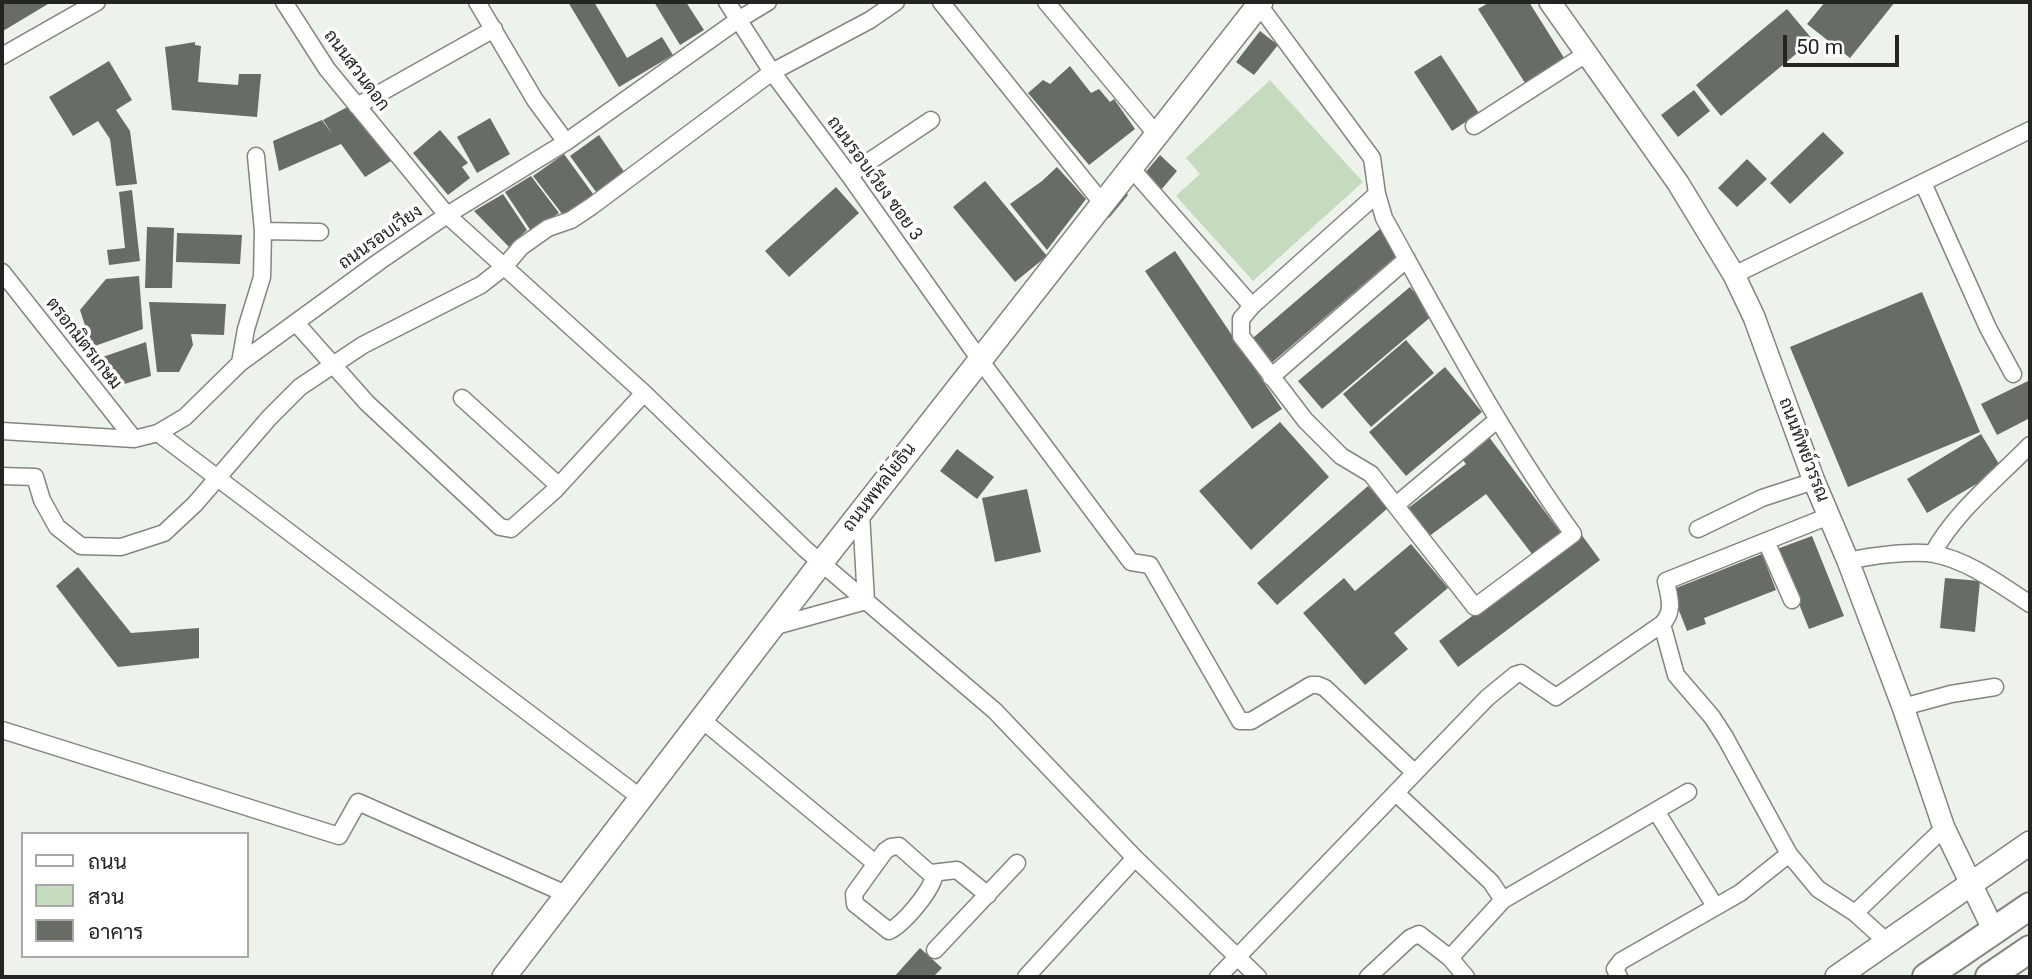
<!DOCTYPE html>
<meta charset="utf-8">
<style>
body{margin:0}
#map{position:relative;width:2032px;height:979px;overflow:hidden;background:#edf3eb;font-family:Roboto,Sarabun,sans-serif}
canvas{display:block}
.frame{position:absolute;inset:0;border:4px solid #222522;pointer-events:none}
.legend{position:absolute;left:21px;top:832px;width:228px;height:126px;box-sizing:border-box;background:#fff;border:2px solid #a7a8a7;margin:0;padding:9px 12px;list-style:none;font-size:21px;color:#222522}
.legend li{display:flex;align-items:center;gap:14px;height:35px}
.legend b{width:35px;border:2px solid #a7a8a7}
.scale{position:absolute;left:1783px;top:35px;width:116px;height:32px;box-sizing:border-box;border:4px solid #222522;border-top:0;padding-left:9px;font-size:21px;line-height:24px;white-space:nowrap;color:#222522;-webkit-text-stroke:5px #fff;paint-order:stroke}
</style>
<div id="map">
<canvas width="2032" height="979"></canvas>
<div class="frame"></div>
<ul class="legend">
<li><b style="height:9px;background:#fff"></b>ถนน</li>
<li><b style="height:19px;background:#c4dbbe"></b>สวน</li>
<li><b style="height:19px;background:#676c65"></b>อาคาร</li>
</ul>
<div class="scale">50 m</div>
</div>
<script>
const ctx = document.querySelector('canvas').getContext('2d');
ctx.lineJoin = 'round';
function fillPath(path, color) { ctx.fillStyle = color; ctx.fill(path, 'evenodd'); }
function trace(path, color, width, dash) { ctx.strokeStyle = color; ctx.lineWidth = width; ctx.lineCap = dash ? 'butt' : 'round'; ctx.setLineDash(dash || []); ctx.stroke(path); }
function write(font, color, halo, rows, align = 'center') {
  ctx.font = font + ' Roboto,Sarabun,sans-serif'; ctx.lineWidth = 7; ctx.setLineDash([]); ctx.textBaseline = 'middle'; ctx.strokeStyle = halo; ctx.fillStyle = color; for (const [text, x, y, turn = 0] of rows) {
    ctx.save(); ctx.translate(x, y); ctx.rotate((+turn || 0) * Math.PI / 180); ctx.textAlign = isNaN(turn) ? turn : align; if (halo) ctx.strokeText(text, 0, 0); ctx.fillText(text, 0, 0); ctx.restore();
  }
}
fillPath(new Path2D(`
 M1270 80 1363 182 1253 281 1176 196 1200 174 1186 158Z`), '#c4dbbe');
fillPath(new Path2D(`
 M2 2H47L48 4 3 31Z
 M568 2H594L627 58 662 37 673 55 619 87Z
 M654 2H686L704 30 680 45Z
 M1490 2H1529L1566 61 1527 86 1478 9Z
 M1825 2H1895L1850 58 1807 24Z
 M1787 9 1813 40 1721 116 1696 85Z
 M1260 31 1278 45 1254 75 1236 62Z
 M195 42V45L201 46 198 82 238 85 239 74H261L257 117 172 110 165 47Z
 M1441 55 1479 113 1452 131 1414 72Z
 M109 61 132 100 116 110 130 131 137 184 116 186 110 139 98 121 73 136 49 97Z
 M1070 66 1091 93 1099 89 1110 102 1114 99 1135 129 1089 165 1028 93 1043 80 1050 84Z
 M1694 90 1710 111 1678 137 1661 115Z
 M353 104 396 158 365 177 341 144 279 171 273 141 322 120 333 135 323 120Z
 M490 118 510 154 477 173 457 137Z
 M440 130 468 163 462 167 470 178 448 195 413 153Z
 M1823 132 1844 153 1790 204 1770 183Z
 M599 135 627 176 599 196 570 156Z
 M564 154 596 198 566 219 533 176Z
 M1160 155 1177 171 1161 190 1144 174Z
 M1747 159 1767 179 1737 207 1718 188Z
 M1057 167 1086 199 1047 250 1010 204 1042 181Z
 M531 176 559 213 531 231 505 192Z
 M985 181 1047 256 1015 282 953 207Z
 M836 187 859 213 789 277 765 251Z
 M132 190 140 261 109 265 107 250 125 248 119 192Z
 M1125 192 1128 195 1109 218 1106 216Z
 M503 194 527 230 509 247 474 211Z
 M147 227 174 228 172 288H145Z
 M1380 229 1401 252 1268 366 1247 343Z
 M177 233 242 235 240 264 176 262Z
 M1175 251 1282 409 1252 429 1145 271Z
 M139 276 143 329 92 347 80 310 106 279Z
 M1410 287 1433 315 1322 409 1298 381Z
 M1922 292 1980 432 1848 487 1790 347Z
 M149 302 226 304 224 335 191 334 193 345 179 372H157Z
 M1406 340 1434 373 1371 427 1343 394Z
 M146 342 151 376 111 388 94 360Z
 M1445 367 1482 412 1406 476 1369 432Z
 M2030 380V418L1997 435 1981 404Z
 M1280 422 1329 477 1251 550 1199 491Z
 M1981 434 2002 469 1927 513 1907 479Z
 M1489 437 1561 533 1532 554 1486 494 1428 537 1407 509 1466 464 1461 458Z
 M957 449 994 477 977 499 940 471Z
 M1368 486 1388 508 1277 605 1257 583Z
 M1027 489 1041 552 995 562 982 498Z
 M1581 534 1600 560 1458 667 1439 641Z
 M1812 536 1844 616 1809 629 1777 549Z
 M1411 544 1448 588 1394 633 1408 649 1365 685 1303 613 1344 578 1355 591Z
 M1762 554 1776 590 1704 618 1706 624 1687 631 1671 590Z
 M78 567 131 633 199 628V658L118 667 56 586Z
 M1945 578 1980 581 1975 632 1940 628Z
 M920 948 942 968 933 977H894Z`), '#676c65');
const minor = new Path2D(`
 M284 2 327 69 447 215 644 393 805 549 995 711 1135 858 1258 977
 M477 2 535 100 566 142
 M727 2 772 72 849 175 980 360 1131 562 1150 565 1240 721H1251L1311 685H1318L1325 688 1415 773
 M941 2 1103 204
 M1046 2 1157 135
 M2 56 97 2
 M357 106 494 29
 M1474 126 1586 54
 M1131 168 1252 306 1241 319V336L1305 420 1341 456 1371 474 1475 607 1573 534C1501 434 1444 326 1384 218L1377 194 1372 158 1259 5
 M849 175 931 120
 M1923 183 1988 328 2013 374
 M263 231 320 232
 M2 272 134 439
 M1734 275 2030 130
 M1252 306 1377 194
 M296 323 367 403 500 527 511 529 554 491 644 393
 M240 363 246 329 262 277 263 231 256 156
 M1271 377 1407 259
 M462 398 558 485
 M2 431 134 439 158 433 185 417 240 363 380 261 447 215 566 142 738 20 768 2
 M158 433 641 798
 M2 476 35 477 42 500 57 527 81 546 121 547 164 533 195 504 269 418 300 387 363 345 481 285 504 267 521 247 548 228 571 220 592 206 772 72 870 20 896 2
 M1396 505 1497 420
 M1698 529 1762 498 1814 481
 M1766 541 1792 600
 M1933 553C1956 511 1997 479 2030 445
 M1848 561C1868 556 1915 550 1934 554 1968 560 2002 586 2030 604
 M1662 624C1675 611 1669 597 1666 581L1829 516
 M772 627 866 601 861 513
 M1903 707 1951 694 1995 687
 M701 719 875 863
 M2 730 339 836 358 802 566 894
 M1396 793 1491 882 1503 900
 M1656 811 1715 906
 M899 846 934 877C930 892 904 924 889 931L855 904 854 894 885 851 891 847Z
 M931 873 957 870 988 895
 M1855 913 1944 828
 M935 950 1017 863
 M1450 958 1503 900 1688 792
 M1026 977 1135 858
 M1218 977 1487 698 1515 675 1521 673 1556 697 1662 624 1676 675 1712 717 1725 737 1789 854 1818 889 1855 913 1887 942
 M1368 977 1410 938 1419 934 1450 958 1466 977
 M1619 977 1615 969 1621 961 1740 893 1789 854`);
const tertiary = new Path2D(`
 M1550 2 1678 183 1734 275 1754 317 1814 481 1848 561 1903 707 1944 828 1994 931`);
const secondary = new Path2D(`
 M504 977 821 563 1261 2
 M1837 977 2030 843`);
const trunk = new Path2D(`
 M1926 977 2030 906
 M1989 977 2030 949`);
trace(minor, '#81867f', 19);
trace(tertiary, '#81867f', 24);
trace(secondary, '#81867f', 26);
trace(trunk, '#81867f', 30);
trace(minor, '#fff', 16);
trace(tertiary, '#fff', 21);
trace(secondary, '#fff', 23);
trace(trunk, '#fff', 26);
write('18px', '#222522', '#fff', [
 ["ถนนสวนดอก",356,71,53],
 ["ถนนรอบเวียง ซอย 3",874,179,54],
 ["ถนนรอบเวียง",381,238,-35],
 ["ตรอกมิตรเกษม",83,344,52],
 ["ถนนทิพย์วรรณ",1803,450,69],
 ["ถนนพหลโยธิน",880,488,-52]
]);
</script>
